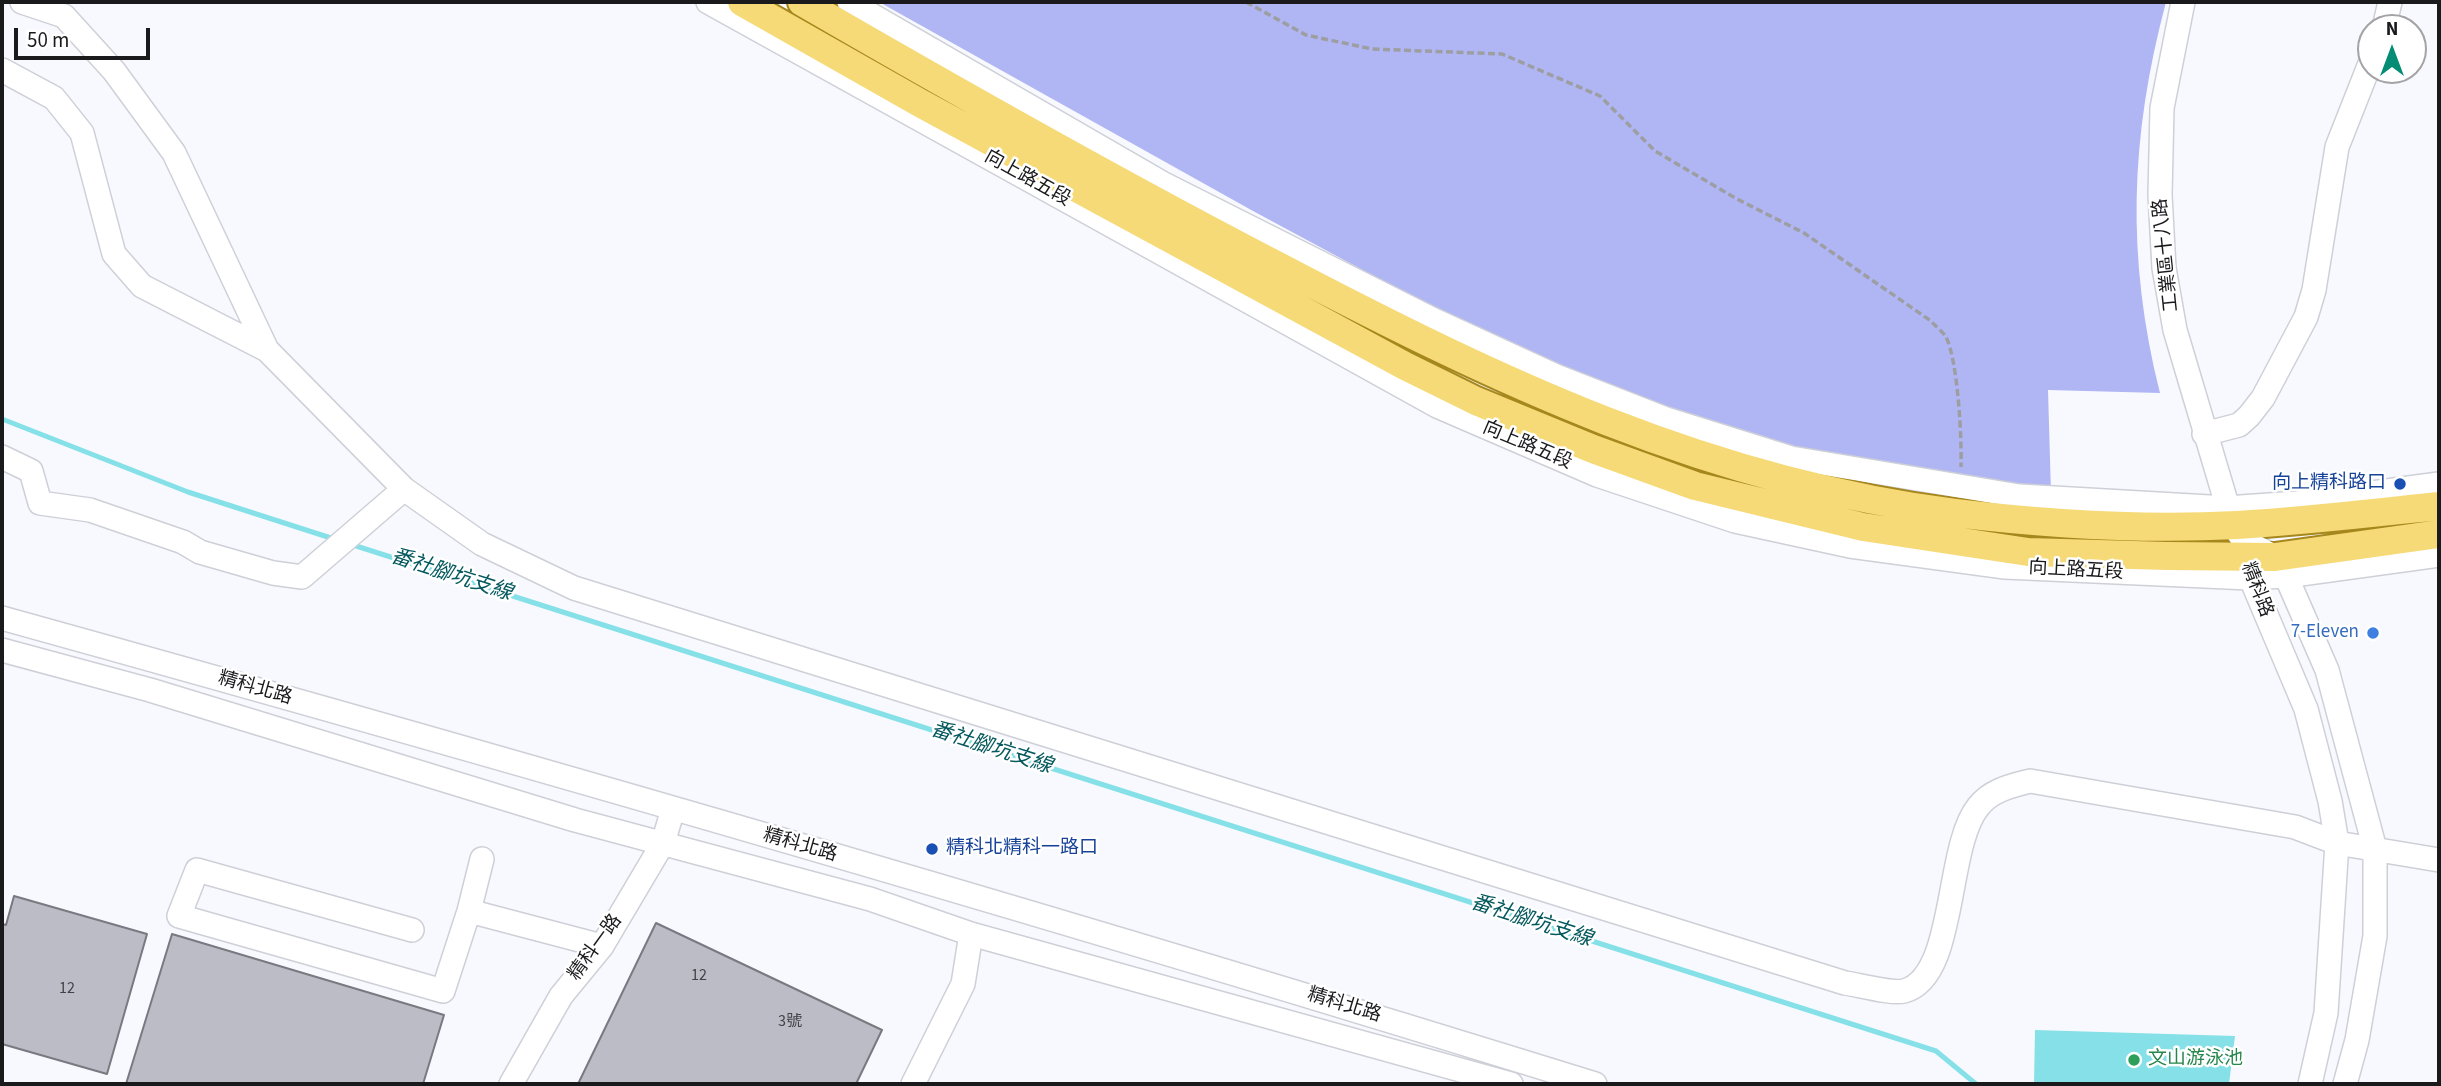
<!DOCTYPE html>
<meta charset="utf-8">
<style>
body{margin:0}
#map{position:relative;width:2441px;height:1086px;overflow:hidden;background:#f8f9fe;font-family:"Source Sans 3",sans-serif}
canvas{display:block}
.frame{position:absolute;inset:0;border:4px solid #1a1a1d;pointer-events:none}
.north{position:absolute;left:2357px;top:14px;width:70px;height:70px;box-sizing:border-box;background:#fff;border:2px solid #a3a3a5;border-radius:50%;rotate:0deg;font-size:19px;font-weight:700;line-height:28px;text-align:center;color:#1a1a1d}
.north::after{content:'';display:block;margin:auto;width:24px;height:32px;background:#048d74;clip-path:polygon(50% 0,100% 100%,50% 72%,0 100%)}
.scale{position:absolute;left:14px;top:28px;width:136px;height:32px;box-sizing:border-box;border:4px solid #1a1a1d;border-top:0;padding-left:9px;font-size:21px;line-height:24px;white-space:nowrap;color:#1a1a1d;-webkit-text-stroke:5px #fff;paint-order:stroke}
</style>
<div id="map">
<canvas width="2441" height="1086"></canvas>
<div class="frame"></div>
<div class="north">N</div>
<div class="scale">50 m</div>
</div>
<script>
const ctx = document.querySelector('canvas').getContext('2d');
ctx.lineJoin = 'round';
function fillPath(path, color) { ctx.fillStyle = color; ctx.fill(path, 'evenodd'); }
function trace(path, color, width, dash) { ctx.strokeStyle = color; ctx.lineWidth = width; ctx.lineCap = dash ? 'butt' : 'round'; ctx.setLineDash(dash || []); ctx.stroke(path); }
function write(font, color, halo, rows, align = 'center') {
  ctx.font = font + ' "Source Sans 3","Noto Sans TC",sans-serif'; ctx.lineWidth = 5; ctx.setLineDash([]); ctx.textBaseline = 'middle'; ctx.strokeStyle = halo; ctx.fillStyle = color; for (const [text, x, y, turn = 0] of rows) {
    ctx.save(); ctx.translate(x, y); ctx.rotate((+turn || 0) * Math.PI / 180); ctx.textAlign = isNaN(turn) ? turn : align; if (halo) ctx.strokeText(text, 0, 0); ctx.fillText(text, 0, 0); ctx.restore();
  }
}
fillPath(new Path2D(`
 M879 2H2166C2130 137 2126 257 2160 393L2048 390 2051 493 1807 452 1625 395 1461 323 1253 211Z`), '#b0b6f4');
fillPath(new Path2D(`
 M2035 1030 2235 1036 2229 1084H2034Z`), '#85e1e7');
trace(new Path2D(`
 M2 419 188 492 334 539
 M350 544 1936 1051 1976 1084`), '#85e1e7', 5);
const building = new Path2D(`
 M14 896 147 934 107 1074 2 1044V924L6 925Z
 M656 923 882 1030 856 1084H578Z
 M172 934 444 1015 423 1084H126Z`);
fillPath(building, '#bbbcc5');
trace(building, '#787981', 2);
const minor = new Path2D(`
 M22 2 64 16 114 71 174 153 267 350
 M708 2 1437 406 1597 475 1735 521 1850 546 2005 567 2249 578 2286 576 2439 555
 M849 2 1162 183 1434 320 1556 376 1666 419 1791 458 2019 496 2227 508 2297 503 2439 484
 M2183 2 2162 108 2160 195 2164 268 2175 330 2233 525 2243 540 2275 557 2286 576 2327 670 2375 849V936L2357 1040 2345 1084
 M2384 28 2390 2
 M2 70 54 98 82 133 114 254 142 286 267 350 404 489 482 544 574 588 1845 983C1859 985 1892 994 1904 991 1957 977 1945 848 1978 807 1991 790 2011 786 2030 781L2295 827 2337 843 2439 860
 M2204 434 2239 425 2249 416 2263 398 2306 317 2314 290 2337 147 2371 61
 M2 457 31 471 40 503 90 510 183 542 200 552 273 573 302 577 404 489
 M2246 567 2306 709 2330 801 2337 843 2326 1013 2310 1084
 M2 618C535 766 1067 920 1595 1084
 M2 650 150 690 575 820 870 899 971 934 1511 1084
 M469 911 602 946
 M412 930 197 870 179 916 443 991 469 911 482 859
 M511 1084 561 996 602 946 663 843 673 809
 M913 1084 963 984 971 934`);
const major = new Path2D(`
 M742 2 920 103 1405 366 1476 401 1593 449 1695 486 1863 527 2028 552 2167 556 2275 557 2439 534
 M802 2C959 93 1118 183 1280 267 1497 381 1709 482 1955 513 2047 524 2145 530 2237 525 2305 521 2372 513 2439 506`);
trace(minor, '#ced0d8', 26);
trace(major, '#a5871d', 32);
trace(new Path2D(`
 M1246 2 1306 35 1372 49 1502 54 1600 96 1655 151 1737 199 1804 233 1931 321C1935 326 1942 331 1946 337 1958 361 1962 440 1961 467`), '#9d9ea2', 3.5, [7, 3.5]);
trace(minor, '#fff', 23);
trace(major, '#f6da77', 28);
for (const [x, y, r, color] of [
 [2400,484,7,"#1a4fb4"],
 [2373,633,7,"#3f7fe0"],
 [932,849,7,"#1a4fb4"],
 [2134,1060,7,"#2e9e5b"]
]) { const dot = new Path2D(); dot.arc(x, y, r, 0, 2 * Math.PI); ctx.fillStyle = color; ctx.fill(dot); trace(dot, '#fff', 2.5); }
write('16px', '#424247', null, [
 ["12",699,976],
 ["12",67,989],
 ["3號",790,1022]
]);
write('19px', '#1a1a1d', '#fff', [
 ["向上路五段",1027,179,29],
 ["工業區十八路",2167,255,-96],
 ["向上路五段",1527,446,23],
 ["向上路五段",2076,571,3],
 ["精科路",2256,590,69],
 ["精科北路",255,689,16],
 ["精科北路",800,846,16],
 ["精科一路",596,948,-54],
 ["精科北路",1344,1006,17]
]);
write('19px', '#164399', '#fff', [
 ["向上精科路口",2386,484],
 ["精科北精科一路口",946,849,"left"]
], 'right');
write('19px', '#366cbe', '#fff', [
 ["7-Eleven",2359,633]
], 'right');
write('19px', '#27864d', '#fff', [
 ["文山游泳池",2148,1060]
], 'left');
write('italic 21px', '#065a5f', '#fff', [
 ["番社腳坑支線",451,576,18],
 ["番社腳坑支線",991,749,18],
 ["番社腳坑支線",1531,922,18]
]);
</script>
